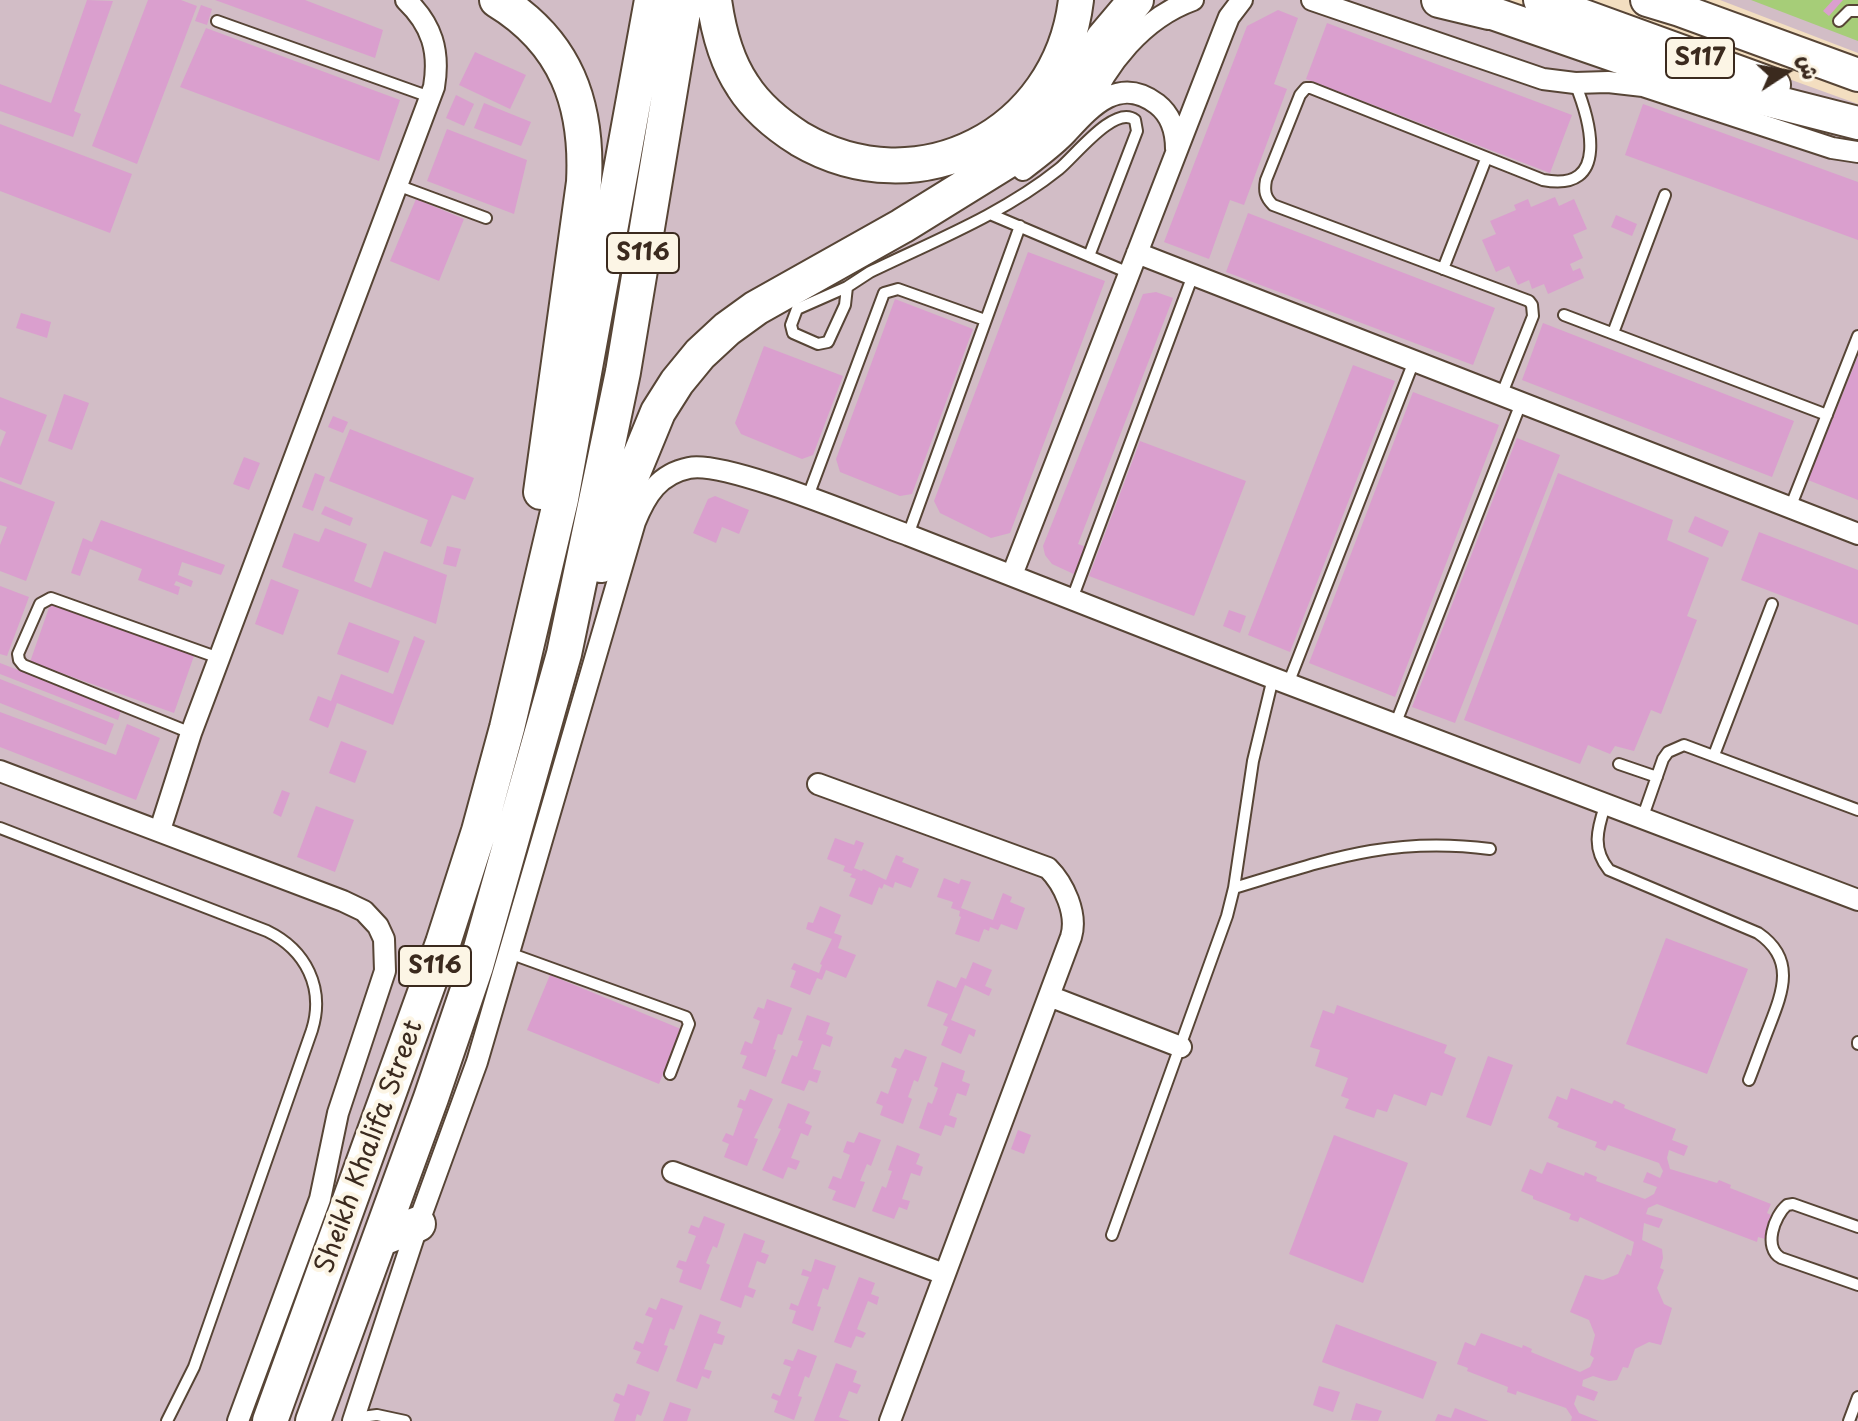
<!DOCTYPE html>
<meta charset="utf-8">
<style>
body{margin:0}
#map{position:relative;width:1858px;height:1421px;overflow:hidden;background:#f3dec0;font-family:"Playpen Sans","Playpen Sans Arabic",sans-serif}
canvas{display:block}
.north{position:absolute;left:1746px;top:32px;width:80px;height:80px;-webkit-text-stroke:6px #fcf5e5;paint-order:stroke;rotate:78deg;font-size:22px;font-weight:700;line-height:32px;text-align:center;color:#3b2a1e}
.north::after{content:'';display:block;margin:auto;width:28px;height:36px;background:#3b2a1e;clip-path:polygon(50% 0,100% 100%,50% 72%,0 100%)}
</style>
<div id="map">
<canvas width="1858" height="1421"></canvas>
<div class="north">ش</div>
</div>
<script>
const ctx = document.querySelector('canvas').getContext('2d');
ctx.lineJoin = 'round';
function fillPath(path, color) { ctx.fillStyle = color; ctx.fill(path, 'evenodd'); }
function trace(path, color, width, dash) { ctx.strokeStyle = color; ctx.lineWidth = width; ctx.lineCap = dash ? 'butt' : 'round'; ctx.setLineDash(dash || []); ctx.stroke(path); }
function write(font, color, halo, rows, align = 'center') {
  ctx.font = font + ' "Playpen Sans",sans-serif'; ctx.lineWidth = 8; ctx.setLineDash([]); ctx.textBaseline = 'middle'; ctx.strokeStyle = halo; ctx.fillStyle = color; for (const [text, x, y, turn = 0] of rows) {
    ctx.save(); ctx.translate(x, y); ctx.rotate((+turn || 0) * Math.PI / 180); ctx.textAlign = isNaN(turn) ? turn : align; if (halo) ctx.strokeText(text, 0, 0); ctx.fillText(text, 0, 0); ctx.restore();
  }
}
fillPath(new Path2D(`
 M0 0H1480L1775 74 1858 104V1421H0Z
 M1720 0H1858V53Z`), '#d2bdc6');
fillPath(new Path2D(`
 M1751 0H1858V41Z`), '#a6cd78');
fillPath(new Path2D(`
 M87 0 113 1 74 111 81 114 73 137 0 111V84L51 103Z
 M148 0H181L197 6 137 164 92 146Z
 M215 0H305L383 30 375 58Z
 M1833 0H1843L1829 16 1823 11Z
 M201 5 212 9 207 25 195 21Z
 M1278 10 1298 18 1274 84 1287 89 1244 205 1230 200 1209 259 1164 242 1247 26Z
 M1327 23 1572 115 1550 173 1306 79Z
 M206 28 400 100 379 161 180 87Z
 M475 52 526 75 510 109 459 85Z
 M456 95 474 104 464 126 446 118Z
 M484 103 531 122 521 146 474 128Z
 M1643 104 1858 182V240L1625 155Z
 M0 124 132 174 110 233 0 191Z
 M447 129 527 160 514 214 427 181Z
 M1555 197 1559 206 1574 199 1587 229 1573 235 1583 258 1570 264 1573 271 1580 268 1584 278 1548 294 1544 284 1532 289 1529 280 1518 285 1509 266 1496 272 1482 240 1496 234 1490 221 1516 210 1514 205 1528 199 1531 207Z
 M416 199 464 219 439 281 390 261Z
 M1248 213 1495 308 1473 365 1226 272Z
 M1616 215 1637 224 1632 236 1611 227Z
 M1028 252 1105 281 1010 533 991 538 940 513 934 501Z
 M1156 292 1173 298 1078 544 1089 548 1078 576 1052 564 1045 555 1043 546 1143 294Z
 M895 299 973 329 912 494 900 496 840 472 836 459Z
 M21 313 51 322 47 338 16 328Z
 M1543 323 1794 421 1772 477 1522 380Z
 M764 346 843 376 813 455 802 459 741 434 735 423Z
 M1858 356V500L1808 480Z
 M1353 365 1395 381 1290 652 1248 635Z
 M1413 392 1499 425 1395 697 1309 663Z
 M64 394 89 403 72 450 48 441Z
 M0 397 47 415 21 485 0 477V447L6 432 0 429Z
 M333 416 348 422 343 433 328 427Z
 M350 429 474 478 465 500 452 495 431 547 420 543 428 520 329 481Z
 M1517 438 1560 455 1455 723 1412 707Z
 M1140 441 1246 481 1194 616 1089 576Z
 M244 457 260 463 249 490 233 484Z
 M315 473 325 477 313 511 302 507Z
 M1558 473 1673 520 1667 540 1709 558 1687 616 1697 620 1661 714 1651 710 1634 751 1615 746 1610 754 1588 745 1580 764 1464 720Z
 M0 481 55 502 26 581 0 571V545L7 527 0 525Z
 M715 496 749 510 739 534 722 527 716 543 693 533 708 499Z
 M325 506 353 518 350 526 321 514Z
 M1695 516 1729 531 1722 547 1688 532Z
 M101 520 225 565 221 575 182 562 178 575 193 581 191 587 176 581 174 585 180 587 178 595 138 580 142 569 90 549 80 576 71 573 83 538 92 542Z
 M325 528 367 544 354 581 371 588 384 551 447 575 436 624 282 567 294 533 319 542Z
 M1759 532 1858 570V625L1741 580Z
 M447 546 461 549 456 567 443 564Z
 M271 579 299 590 283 635 255 624Z
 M0 586 29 597 7 656 0 654Z
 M51 602 195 653 174 713 30 662Z
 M1229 610 1246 616 1240 633 1223 626Z
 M349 622 400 641 388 673 337 654Z
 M414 636 425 641 393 725 337 703 328 728 309 720 318 696 331 701 341 674 393 694Z
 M0 663 121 710 118 720 0 674Z
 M0 679 114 724 106 745 0 703Z
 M0 712 116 755 127 724 160 738 136 800 0 747Z
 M341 741 367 751 355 783 329 773Z
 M282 790 290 793 281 817 273 813Z
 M316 806 354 820 335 872 297 857Z
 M835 838 854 845 856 840 864 843 854 868 862 871 863 869 886 880 896 855 904 858 902 862 919 869 911 888 895 882 893 888 884 884 882 889 879 887 872 905 849 896 856 879 850 877 852 874 843 871 845 866 827 859Z
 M944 878 959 884 961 879 971 882 961 908 993 920 1003 893 1012 897 1010 902 1025 908 1017 930 1001 924 998 930 990 927 989 931 984 929 979 942 955 934 961 917 959 916 960 911 951 908 953 902 937 897Z
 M820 906 841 915 834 933 842 936 838 948 856 955 846 978 826 970 822 980 817 978 810 995 790 987 796 971 791 969 794 963 819 973 822 965 820 964 832 939 806 929 808 922 813 923Z
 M1666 938 1748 969 1707 1074 1626 1044Z
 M973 962 992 970 985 986 992 989 989 996 965 985 951 1020 976 1030 974 1037 969 1034 961 1054 941 1045 948 1027 943 1025 948 1014 927 1006 937 980 956 988 961 977 966 979Z
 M550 975 681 1029 659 1084 527 1030Z
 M767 999 792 1008 782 1035 778 1034 773 1049 776 1050 766 1077 742 1068 747 1056 740 1054 745 1041 752 1044 760 1021 753 1018 758 1007 764 1009Z
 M1337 1005 1447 1045 1444 1053 1456 1058 1442 1096 1431 1092 1426 1106 1394 1094 1387 1112 1377 1109 1374 1118 1345 1108 1349 1099 1341 1096 1348 1078 1315 1066 1320 1050 1310 1047 1323 1010 1334 1014Z
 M807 1015 830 1023 826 1034 833 1037 830 1047 822 1044 813 1069 821 1071 817 1083 809 1080 804 1091 781 1083 792 1055 797 1057 803 1041 798 1040Z
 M905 1049 927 1057 918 1082 914 1080 908 1097 912 1099 903 1124 880 1115 883 1106 876 1103 881 1091 888 1094 897 1069 891 1067 895 1057 900 1059Z
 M1488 1056 1513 1065 1491 1126 1466 1117Z
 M942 1062 965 1071 962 1081 970 1084 966 1096 957 1093 949 1115 957 1118 954 1128 945 1125 941 1136 919 1128 928 1102 932 1104 938 1088 934 1086Z
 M1571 1088 1612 1104 1614 1100 1625 1105 1624 1108 1676 1129 1672 1140 1688 1146 1684 1156 1669 1150 1667 1158 1670 1169 1717 1183 1719 1180 1731 1185 1730 1188 1771 1204 1767 1213 1773 1216 1765 1239 1758 1237 1757 1242 1657 1204 1648 1208 1646 1214 1663 1219 1659 1228 1644 1223 1642 1240 1662 1249 1663 1258 1660 1268 1664 1270 1657 1288 1664 1304 1672 1308 1661 1345 1649 1342 1635 1349 1628 1368 1623 1367 1617 1380 1609 1381 1593 1376 1583 1380 1582 1386 1598 1392 1594 1401 1577 1395 1574 1404 1579 1413 1599 1421H1571L1572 1417 1566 1408 1517 1391 1516 1395 1507 1392 1508 1387 1467 1371 1468 1368 1457 1364 1465 1342 1475 1346 1481 1333 1522 1348 1523 1345 1532 1349 1531 1352 1580 1372 1590 1367 1594 1358 1590 1355 1595 1335 1589 1320 1570 1312 1585 1275 1603 1280 1618 1274 1627 1254 1631 1256 1634 1242 1580 1217 1578 1222 1569 1219 1571 1214 1533 1199V1196L1521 1191 1530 1169 1542 1174 1547 1162 1584 1176 1585 1172 1597 1177 1596 1181 1645 1199 1654 1194 1657 1187 1643 1182 1647 1172 1660 1178 1663 1171 1659 1163 1608 1145 1605 1151 1595 1147 1597 1142 1557 1127 1559 1123 1548 1118 1557 1096 1567 1100Z
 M750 1089 773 1099 754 1138 758 1139 747 1166 724 1157 729 1144 722 1141 726 1133 733 1136 743 1109 737 1107 740 1099 745 1101Z
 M788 1103 810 1112 805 1123 812 1126 808 1136 801 1133 791 1158 800 1161 796 1170 788 1167 783 1179 762 1170 781 1129 778 1128Z
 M1018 1130 1031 1135 1024 1154 1011 1149Z
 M859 1132 881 1140 871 1166 867 1164 860 1181 865 1182 855 1208 832 1200 836 1191 828 1188 833 1176 841 1179 850 1155 843 1152 847 1141 854 1143Z
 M1334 1135 1408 1163 1363 1283 1289 1254Z
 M897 1145 920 1154 916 1164 923 1167 920 1176 911 1173 902 1199 910 1201 907 1210 899 1207 894 1219 872 1211 882 1186 886 1188 892 1171 888 1170Z
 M704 1216 725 1224 717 1248 713 1246 706 1263 710 1265 701 1290 679 1282 683 1270 676 1267 679 1260 686 1262 696 1236 688 1233 691 1225 699 1228Z
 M744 1233 765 1241 761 1252 769 1255 765 1264 757 1261 748 1287 756 1290 753 1298 745 1295 741 1308 720 1300Z
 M815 1259 836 1266 828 1290 823 1288 817 1306 821 1307 813 1331 792 1323 796 1311 789 1309 791 1303 798 1306 809 1277 801 1275 803 1269 811 1272Z
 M859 1277 875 1283 871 1294 879 1297 877 1305 868 1301 857 1329 866 1333 863 1338 856 1336 851 1348 834 1342Z
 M661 1298 683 1306 674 1330 670 1328 664 1345 668 1346 658 1372 636 1363 641 1352 633 1349 636 1341 643 1344 653 1318 645 1315 649 1307 656 1310Z
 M700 1314 721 1322 717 1333 725 1336 722 1345 714 1343 704 1369 712 1371 709 1379 702 1376 697 1389 676 1381Z
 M1336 1324 1437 1362 1423 1399 1322 1362Z
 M798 1349 817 1356 809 1378 805 1376 798 1396 802 1397 794 1420 774 1412 778 1401 771 1398 773 1393 780 1396 791 1367 783 1364 785 1359 793 1361Z
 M836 1363 857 1371 853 1382 861 1385 857 1394 849 1391 839 1417 850 1421H814Z
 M628 1384 650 1392 641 1416 637 1414 635 1421H614L620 1404 613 1401 616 1393 624 1396Z
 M1319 1386 1340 1392 1333 1412 1313 1405Z
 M670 1402 691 1409 687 1421H663Z
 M1356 1403 1382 1411 1378 1421 1351 1420Z
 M1455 1408 1489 1421H1435L1438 1414 1451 1418Z`), '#da9fce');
const service = new Path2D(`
 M217 21 430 97
 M1839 21 1849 11H1858
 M397 185 486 218
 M990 214 1129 273
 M1443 269 1486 159
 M847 287 870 272C934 241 1003 214 1059 169 1075 156 1115 104 1135 120L1137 131 1089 256
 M847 287 845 305 828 342 818 344 793 333 791 325 797 309Z
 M1564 315 1827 415
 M1613 333 1665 195
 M1501 396 1533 316 1532 305 1529 301 1273 205C1265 197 1264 191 1266 180L1300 95 1306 88H1311L1543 180C1611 193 1590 120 1575 83
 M807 499 884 293 898 289 985 320
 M1790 508 1858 336
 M908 535 1020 226
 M1072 599 1193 275
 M1288 684 1414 361
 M1395 725 1521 403
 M191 733 23 665 19 660 18 654 40 604 51 598 219 658
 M1714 755 1772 604
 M1619 764 1657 777
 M1605 806C1597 830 1592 849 1609 870L1758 933C1796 959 1783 991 1769 1027 1762 1045 1756 1062 1749 1080
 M1642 819 1663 759 1668 752 1684 745 1858 810
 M0 828 267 931C306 950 325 988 312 1030L194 1367 167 1421
 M1234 888C1327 860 1390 836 1490 849
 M509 953 686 1017 689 1024 670 1074
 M1858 1042V1044
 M1858 1227 1793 1204 1787 1205C1774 1216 1763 1248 1781 1258L1858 1285
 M1112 1235 1227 916 1234 888 1253 761 1273 678
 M354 1418 377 1415 405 1421
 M1849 1421 1858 1397`);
const minor = new Path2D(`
 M1312 0 1543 79 1575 83 1608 82 1643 86 1832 148 1858 152
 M1086 112C1106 64 1143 18 1193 0
 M1023 170C1038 158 1054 147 1067 133 1091 107 1119 75 1157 104 1171 115 1176 131 1176 149
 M1137 253 1858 534
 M1012 575 1223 32 1229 17 1242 0
 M0 771 343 901 364 911 378 926 384 939 385 971 338 1113 320 1199 238 1421
 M818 784 1048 868C1064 884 1078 914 1071 937L890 1421
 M160 830 191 733 434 87C440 51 432 25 406 0
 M1049 996 1181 1047
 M673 1172 944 1274
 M353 1421 418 1224 477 1062 635 522C646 495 659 474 689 468 725 460 866 520 908 535L1273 678 1858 900`);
const primary = new Path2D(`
 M1540 0 1774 85
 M1647 0 1680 10 1858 75
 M1465 1 1489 12 1677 77 1858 123`);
const trunk = new Path2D(`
 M497 0C566 42 588 104 584 182L541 492
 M714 0C718 29 726 61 743 86 757 108 778 125 800 139 918 208 1060 135 1076 0
 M1439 0 1489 12
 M601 565 623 497 658 412 677 382 700 354 727 329 756 308 902 226 1007 161 1032 142 1054 120 1073 95 1103 39 1136 0
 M380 1239 418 1224
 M270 1421 443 943 479 831 507 728 561 499 652 0
 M313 1421 431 1098 476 966 564 654 623 372 685 0`);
trace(service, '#574536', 14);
trace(minor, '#574536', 24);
trace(primary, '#574536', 36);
trace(trunk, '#574536', 38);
trace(service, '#fff', 10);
trace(minor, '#fff', 20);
trace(primary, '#fff', 32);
trace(trunk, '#fff', 34);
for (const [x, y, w] of [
 [1700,58,68],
 [643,253,72],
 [435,966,72]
]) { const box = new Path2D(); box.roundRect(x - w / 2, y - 20, w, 40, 6); ctx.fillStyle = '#fcf5e5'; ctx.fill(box); trace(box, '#3b2a1e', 2); }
write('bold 24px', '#3b2a1e', null, [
 ["S117",1700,58],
 ["S116",643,253],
 ["S116",435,966]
]);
write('26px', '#3b2a1e', '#fcf5e5', [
 ["Sheikh Khalifa Street",370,1147,-70]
]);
</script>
